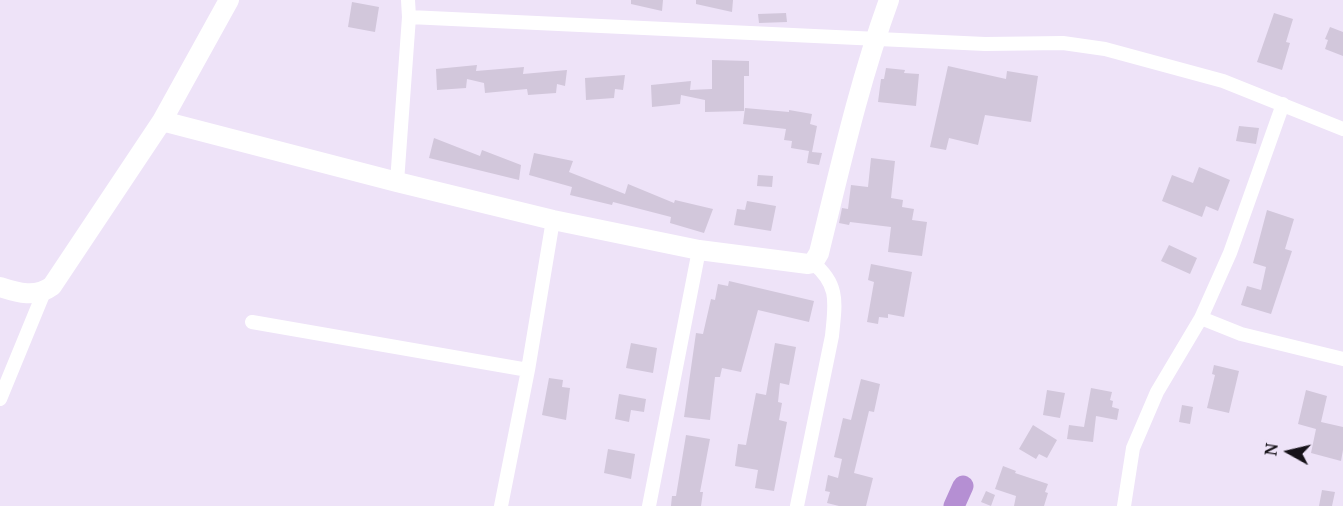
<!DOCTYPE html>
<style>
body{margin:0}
#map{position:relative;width:1343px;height:506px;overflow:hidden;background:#eee3f8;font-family:"Noto Serif",serif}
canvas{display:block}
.north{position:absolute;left:1259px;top:422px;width:60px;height:60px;-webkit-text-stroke:4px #eee3f8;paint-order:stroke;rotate:278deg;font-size:16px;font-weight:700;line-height:24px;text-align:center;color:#161219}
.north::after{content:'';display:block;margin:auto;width:21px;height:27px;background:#161219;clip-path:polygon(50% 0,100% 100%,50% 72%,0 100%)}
</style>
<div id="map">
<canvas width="1343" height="506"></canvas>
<div class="north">N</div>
</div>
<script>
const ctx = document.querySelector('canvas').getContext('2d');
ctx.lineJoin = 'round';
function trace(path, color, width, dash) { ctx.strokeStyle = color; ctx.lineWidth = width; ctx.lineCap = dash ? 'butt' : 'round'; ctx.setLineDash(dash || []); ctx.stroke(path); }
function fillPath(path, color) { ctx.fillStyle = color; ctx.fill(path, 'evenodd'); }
trace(new Path2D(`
 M954 506 963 486`), '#b58fd3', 21);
fillPath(new Path2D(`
 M631 0H663L662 11 631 4Z
 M696 0H733L732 12 696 4Z
 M352 2 379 7 375 32 348 27Z
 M786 13 787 22 759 23 758 14Z
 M1274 13 1293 19 1286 42 1290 43 1282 70 1257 62Z
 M1330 27 1343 32V56L1325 49 1328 40 1325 39Z
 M712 60 749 61V76H744V111L705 112V100L681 95 680 104 652 107 651 85 691 81 690 90 712 89Z
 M477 65 476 71 524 67 523 74 567 70 565 86 557 84 556 93 528 95 527 89 485 93 484 83 467 79 466 88 437 90 436 69Z
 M948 66 1006 79 1007 71 1038 76 1031 122 985 115 978 145 949 138 946 150 930 147Z
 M886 68 905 70 904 73 919 74 916 106 878 102 881 79H884Z
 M625 75 623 90 615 89 614 98 586 100 585 78Z
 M745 108 789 112V110L812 114 810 124 817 126 812 152 822 153 819 165 807 163 809 151 791 148 792 141 784 140 786 129 743 124Z
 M1239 126 1259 128 1256 144 1236 141Z
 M434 138 480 156 482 150 521 165 519 180 429 158Z
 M534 153 573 161 569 172 625 194 628 184 674 203 675 200 713 209 704 233 670 223 671 217 613 202 612 205 570 195 572 187 529 175Z
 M871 158 895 161 891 198 903 200 902 207 914 209 912 220 927 222 922 256 888 252 891 227 850 222 849 225 839 223 842 208 848 209 851 185 868 187Z
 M1199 167 1230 180 1218 211 1206 206 1202 217 1162 201 1172 175 1193 183Z
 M758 175 773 176 772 187 757 186Z
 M747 201 776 206 771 231 734 225 737 209 745 210Z
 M1267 210 1294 219 1285 249 1292 251 1271 314 1241 305 1247 286 1261 290 1266 267 1253 263Z
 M1169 245 1197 258 1190 274 1161 261Z
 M871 264 912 272 904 317 888 314V318L879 317 878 324 867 322 874 282 868 280Z
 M729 281 814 301 809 322 758 310 741 372 722 368 720 377H715L710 420 684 417 696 333 703 334 711 299 715 300 718 284 728 286Z
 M631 343 657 348 653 373 626 368Z
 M775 343 796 347 789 385 780 383 778 402 782 403 779 420 787 422 774 491 755 488 758 470 735 466 738 444 746 445 756 393 766 395Z
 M1214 365 1239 371 1229 413 1207 408 1215 375 1212 374Z
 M549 378 563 380 562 387 570 388 566 420 542 415Z
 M861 379 880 384 874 412 869 411 854 473 873 478 866 506H839L827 503 830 492 825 491 828 475 838 478 842 459 834 457 843 418 851 420Z
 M1091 388 1112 392 1110 400 1113 401 1112 407 1119 409 1117 420 1096 416 1093 442 1067 439 1069 425 1084 427Z
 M1047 390 1065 393 1060 418 1043 415Z
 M1306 390 1327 396 1321 422 1343 427V450L1341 461 1311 453 1316 429 1298 424Z
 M619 394 646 399 644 412 631 410 629 422 615 419Z
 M1182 405 1193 407 1190 424 1179 422Z
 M1033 425 1057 440 1047 458 1039 454 1036 459 1019 449Z
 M686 435 710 439 700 492H703L701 506H671L672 496H676Z
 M608 449 635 454 631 479 604 473Z
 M1003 466 1016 471 1015 473 1048 484 1045 492 1048 493 1044 506H1014L1016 496 995 489Z
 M1322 490 1335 492 1332 506H1319Z
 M986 491 995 495 991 506 981 502Z`), '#d2c7db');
trace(new Path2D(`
 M409 17 985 44 1063 43 1105 49 1223 81 1343 129
 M397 182 409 17 408 0
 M1201 318 1241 334 1343 359
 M252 322 528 370
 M0 399 44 292
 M501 506 528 370 553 220
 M649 506 699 250
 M797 506 832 336C835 304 840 285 813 263
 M1124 506 1133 448 1157 392 1201 318 1230 253 1283 104`), '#fff', 14);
trace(new Path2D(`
 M162 121 397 182 553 220 699 250 808 264 813 263 819 253C840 168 859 82 889 0
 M0 287C18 293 36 298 52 286L162 121 229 0`), '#fff', 20);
</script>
